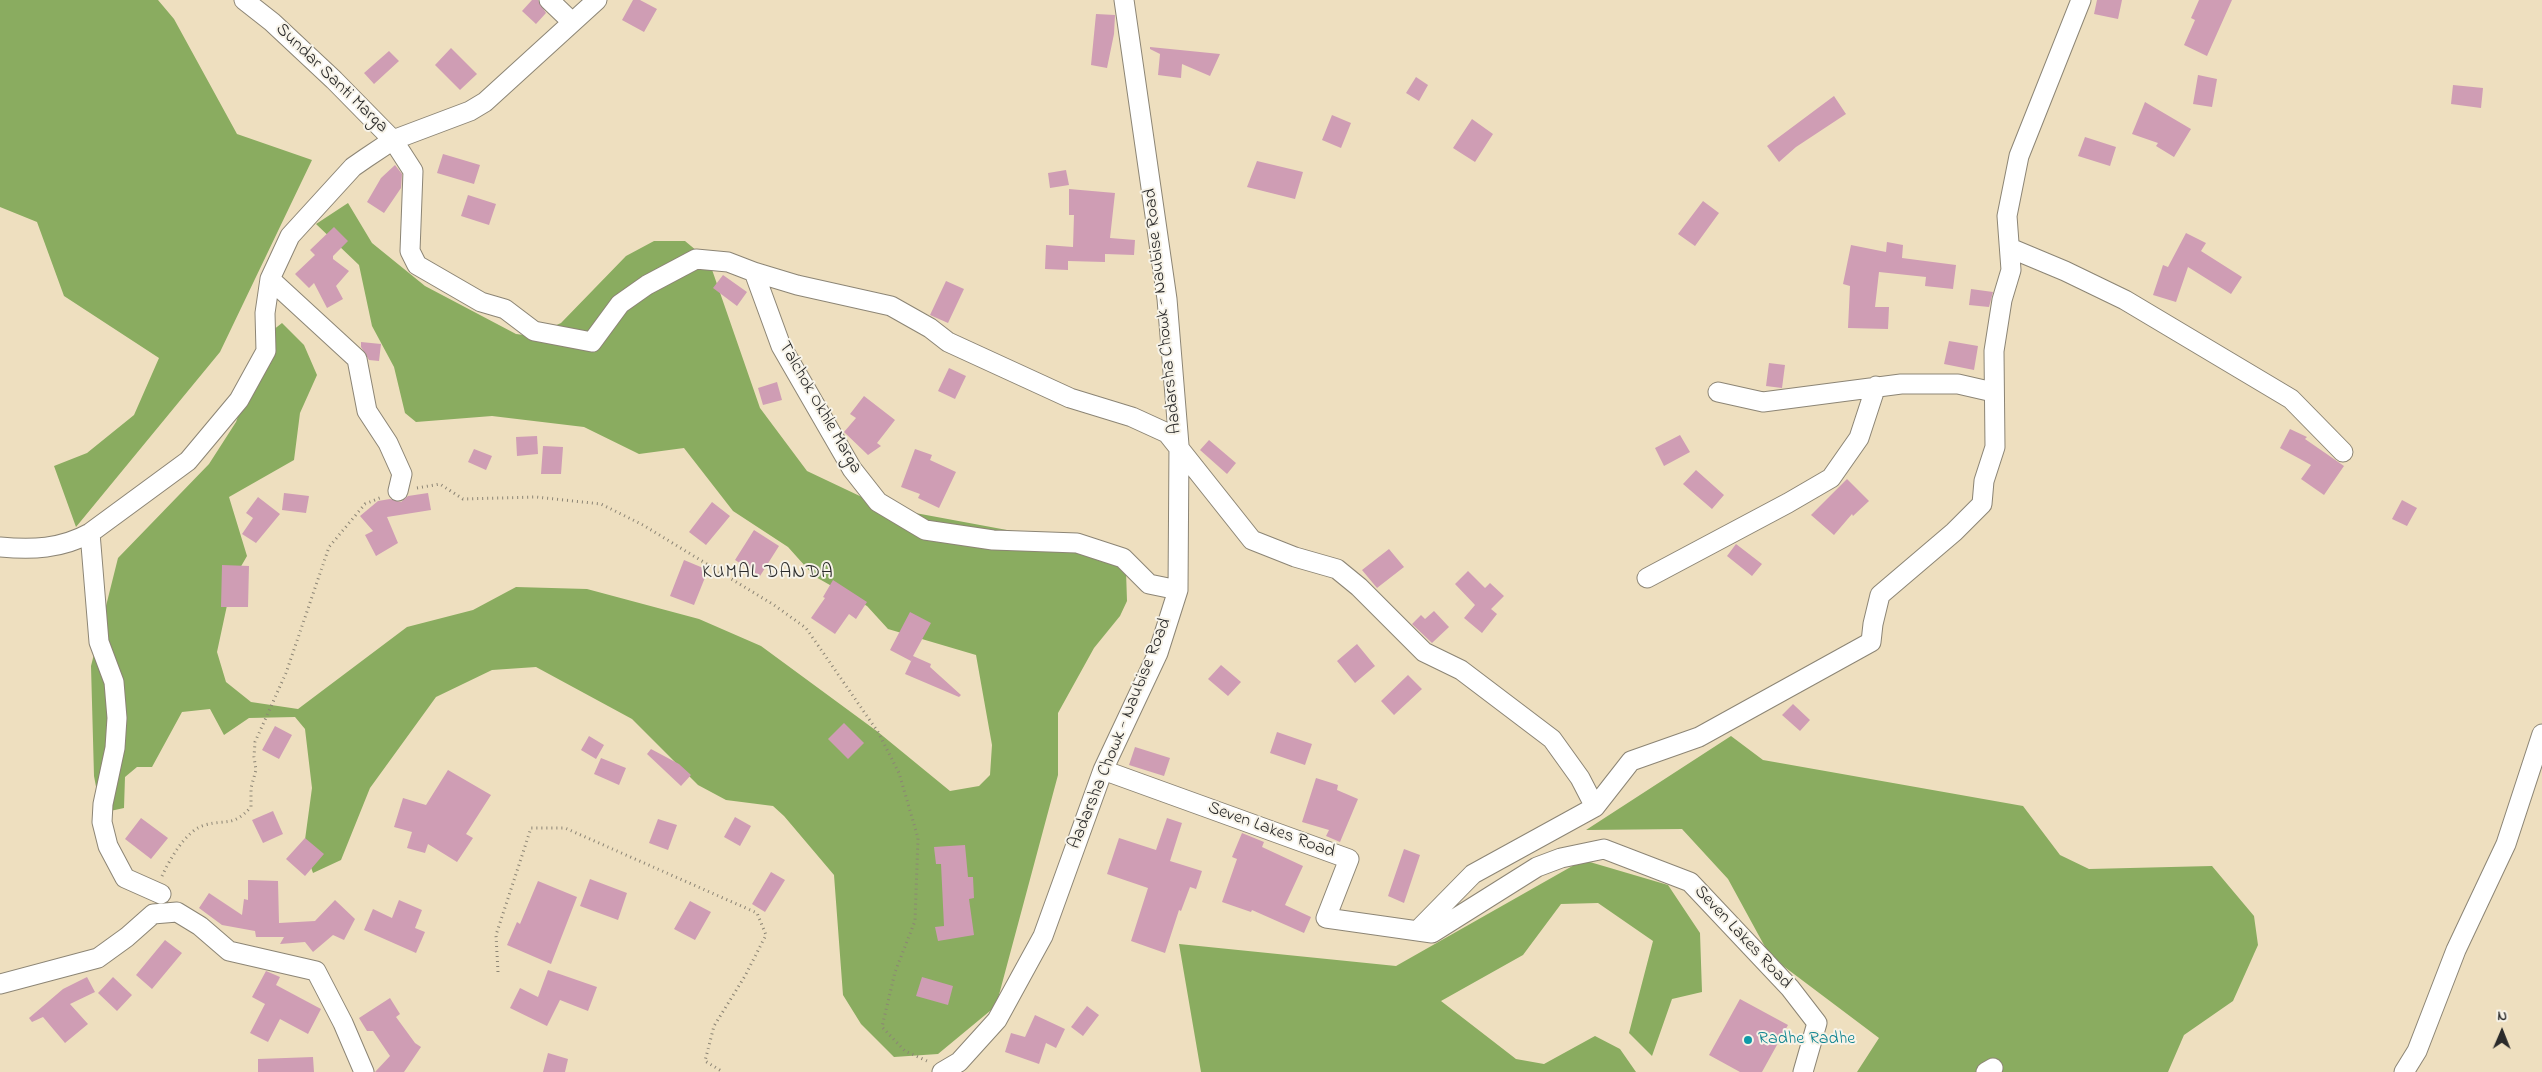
<!DOCTYPE html>
<style>
body{margin:0}
#map{position:relative;width:2542px;height:1072px;overflow:hidden;background:#eedfbf;font-family:"Indie Flower",sans-serif}
canvas{display:block}
.north{position:absolute;left:2477px;top:1007px;width:50px;height:50px;-webkit-text-stroke:4px #f7f3e8;paint-order:stroke;rotate:1deg;font-size:14px;font-weight:700;line-height:20px;text-align:center;color:#2b2b2b}
.north::after{content:'';display:block;margin:auto;width:18px;height:22px;background:#2b2b2b;clip-path:polygon(50% 0,100% 100%,50% 72%,0 100%)}
</style>
<div id="map">
<canvas width="2542" height="1072"></canvas>
<div class="north">N</div>
</div>
<script>
const ctx = document.querySelector('canvas').getContext('2d');
ctx.lineJoin = 'round';
function fillPath(path, color) { ctx.fillStyle = color; ctx.fill(path, 'evenodd'); }
function trace(path, color, width, dash) { ctx.strokeStyle = color; ctx.lineWidth = width; ctx.lineCap = dash ? 'butt' : 'round'; ctx.setLineDash(dash || []); ctx.stroke(path); }
function write(font, color, halo, rows, align = 'center') {
  ctx.font = font + ' "Indie Flower",sans-serif'; ctx.lineWidth = 4; ctx.setLineDash([]); ctx.textBaseline = 'middle'; ctx.strokeStyle = halo; ctx.fillStyle = color; for (const [text, x, y, turn = 0] of rows) {
    ctx.save(); ctx.translate(x, y); ctx.rotate((+turn || 0) * Math.PI / 180); ctx.textAlign = isNaN(turn) ? turn : align; if (halo) ctx.strokeText(text, 0, 0); ctx.fillText(text, 0, 0); ctx.restore();
  }
}
fillPath(new Path2D(`
 M0 0H158L174 19 237 134 312 160 220 352 76 527 54 466 87 453 134 415 159 358 64 296 37 222 0 207Z
 M348 203 372 243 425 286 516 334 532 336 561 323 626 256 654 241H685L709 261 760 408 807 471 883 507 1077 543 1126 571 1127 601 1120 616 1094 648 1058 713V775L996 1006 938 1054 894 1057 861 1024 843 995 834 875 784 816 773 806 726 800 698 785 632 719 536 667 492 670 436 697 370 788 341 860 313 873 304 847 312 788 305 729 295 717 249 718 224 735 210 709 182 712 152 767H137L125 777 124 808 101 813 94 776 91 666 118 558 209 464 236 422 268 334 282 323 304 345 317 375 300 413 294 460 229 497 247 556 232 582 217 652 226 682 251 702 298 709 407 627 473 610 516 587 587 589 699 619 761 646 878 732 950 791 979 786 990 775 992 745 976 655 888 629 867 606 814 576 788 547 733 511 684 448 639 454 584 427 492 416 416 422 405 413 394 367 372 326 359 265 316 224Z
 M1731 736 1763 760 2023 806 2060 855 2089 869 2212 866 2254 916 2258 945 2233 1001 2184 1035 2168 1072H1857L1879 1038 1770 956 1728 879 1682 829 1586 830Z
 M1583 860 1668 885 1700 933 1702 992 1672 999 1652 1056 1629 1033 1653 941 1598 903 1561 904 1523 955 1441 1001 1516 1059 1544 1064 1595 1036 1620 1049 1636 1072H1201L1179 944 1396 966Z`), '#8aac60');
fillPath(new Path2D(`
 M532 0H538L546 13 536 24 522 11Z
 M633 0H640L657 9 644 32 622 20Z
 M2097 0H2122L2118 19 2094 14Z
 M2199 0H2232L2207 56 2184 45 2195 20 2191 18Z
 M1096 14 1115 15 1114 34 1107 68 1091 65Z
 M1150 47 1220 54 1210 76 1182 64 1181 78 1158 75 1160 54 1150 49Z
 M451 48 477 74 460 90 435 65Z
 M389 51 399 61 374 84 364 73Z
 M2198 75 2217 79 2212 107 2193 104Z
 M1416 77 1428 85 1419 101 1406 93Z
 M2453 85 2483 88 2481 108 2451 104Z
 M1834 96 1846 114 1796 147 1779 162 1767 146Z
 M2145 102 2191 129 2174 157 2156 146 2158 143 2132 134Z
 M1332 115 1351 123 1341 148 1322 140Z
 M1472 119 1493 134 1475 162 1453 148Z
 M2085 137 2116 147 2110 166 2078 156Z
 M443 154 480 165 474 184 437 173Z
 M1257 161 1303 172 1295 199 1247 187Z
 M395 165 402 174 401 188 384 213 367 202 381 178Z
 M1066 170 1069 185 1050 188 1048 173Z
 M1069 189 1115 193 1110 238 1135 240 1134 255 1105 254V262L1068 261V270L1045 269 1046 245 1073 247 1074 215H1069Z
 M468 195 496 204 489 225 461 216Z
 M1703 201 1719 213 1695 246 1678 234Z
 M334 227 348 241 333 256V259L349 271 336 286 343 299 327 308 314 283 309 288 295 274 315 255 310 250Z
 M2186 233 2206 243 2201 251 2242 277 2231 294 2188 267 2176 302 2153 295 2163 265 2168 267Z
 M1887 242 1903 245 1902 258 1956 265 1953 289 1925 286 1926 277 1879 272 1875 307H1889L1888 329 1848 328 1850 286 1843 284 1851 245 1886 252Z
 M723 275 747 292 737 306 713 288Z
 M946 281 964 289 948 323 930 315Z
 M1971 289 1993 292 1989 307 1969 305Z
 M1949 341 1978 346 1974 370 1944 364Z
 M361 342 381 344 379 361 369 360 361 347Z
 M1769 363 1785 365 1782 388 1766 386Z
 M949 368 966 376 955 399 938 391Z
 M777 382 782 400 763 405 758 388Z
 M864 396 895 420 877 443 881 446 868 455 844 432 856 418 850 414Z
 M2290 429 2307 437 2305 439 2344 466 2324 495 2301 479 2311 465 2280 448Z
 M1680 435 1690 452 1664 466 1655 448Z
 M537 436 538 454 517 456 516 437Z
 M1209 440 1236 463 1227 474 1200 450Z
 M543 446 563 447 561 474H541Z
 M474 449 492 456 486 470 468 462Z
 M915 449 932 455 930 460 956 472 939 508 918 498 920 494 901 487Z
 M1696 470 1724 495 1712 509 1683 484Z
 M1847 479 1869 501 1853 516 1852 514 1834 535 1811 515Z
 M284 493 309 496 306 513 282 510Z
 M428 493 431 510 387 517 398 543 376 556 365 535 373 531 360 516 378 501 390 499 401 502 408 496Z
 M258 497 280 514 256 543 242 534 253 518 246 513Z
 M2402 500 2417 508 2407 526 2392 519Z
 M712 502 730 516 706 545 689 532Z
 M754 530 779 546 760 576 735 560Z
 M1736 544 1762 564 1752 576 1727 556Z
 M1389 549 1404 567 1377 588 1362 570Z
 M684 560 708 570 694 605 670 596Z
 M222 565 249 566 248 607H221Z
 M1468 571 1485 588 1490 583 1504 596 1491 609 1497 614 1482 633 1464 618 1475 605 1455 584Z
 M833 580 867 602 856 619 849 614 835 634 811 618 825 598 823 597Z
 M1434 611 1449 627 1432 643 1412 624 1421 615 1425 619Z
 M910 612 931 623 913 656 931 664 930 667 961 695 959 697 905 674 913 657 911 661 890 650Z
 M1357 644 1375 666 1355 683 1337 661Z
 M1221 665 1241 682 1228 696 1208 679Z
 M1408 675 1422 689 1394 715 1381 701Z
 M1793 704 1810 720 1800 731 1782 715Z
 M844 723 864 743 848 759 828 739Z
 M275 726 292 735 279 759 262 750Z
 M1277 732 1312 744 1305 765 1270 753Z
 M589 736 604 745 596 759 581 750Z
 M1135 747 1170 758 1164 776 1129 765Z
 M651 749 679 764 691 775 681 786 647 754Z
 M601 758 626 768 619 785 594 774Z
 M448 770 491 795 466 834 473 838 457 862 428 844 425 853 407 848 412 832 394 827 403 798 426 805Z
 M1316 778 1338 785 1337 790 1358 799 1340 842 1326 836 1329 830 1302 822Z
 M273 811 283 834 263 843 252 820Z
 M735 817 751 826 740 846 724 837Z
 M141 818 168 838 151 859 125 839Z
 M1167 818 1182 823 1170 861 1202 871 1196 889 1190 887 1181 911 1179 910 1165 953 1131 941 1148 888 1107 874 1119 838 1156 850Z
 M658 819 677 825 668 850 649 843Z
 M1242 833 1264 842 1262 847 1303 866 1285 905 1311 917 1304 933 1252 910 1251 912 1222 902 1237 859 1232 857Z
 M305 838 324 854 305 876 286 859Z
 M965 845 968 877H973L974 898 969 899 974 935 938 941 935 927 944 926 941 864H936L934 847Z
 M1404 849 1420 855 1404 903 1388 896Z
 M771 872 785 880 765 912 752 904Z
 M590 879 627 893 618 920 580 906Z
 M248 880 278 881 279 923 315 921 335 900 355 919 344 940 333 935 313 952 305 942 280 944 284 937H256L255 931 222 925 199 908 209 893 242 915 244 899 248 900Z
 M538 881 577 897 551 964 507 945 517 922 520 924Z
 M399 900 422 910 415 928 425 932 416 953 364 930 373 909 392 918Z
 M690 901 711 912 695 940 674 929Z
 M165 940 182 953 152 989 136 975Z
 M548 970 597 987 588 1011 560 1000 547 1026 510 1008 520 988 538 997Z
 M266 971 280 977 276 985 321 1009 308 1034 280 1019 268 1042 250 1033 265 1004 252 997Z
 M87 977 95 992 70 1004 88 1024 65 1043 43 1017 32 1022 29 1018 63 989Z
 M113 977 132 995 117 1011 98 993Z
 M922 977 953 986 948 1005 916 996Z
 M390 998 400 1014 396 1017 415 1043 421 1047 404 1072H375L390 1056 373 1031H367L359 1018Z
 M1740 999 1788 1025 1762 1072H1740L1709 1055Z
 M1087 1006 1099 1015 1083 1036 1071 1027Z
 M1035 1015 1065 1029 1056 1048 1046 1043 1039 1064 1005 1052 1011 1033 1025 1037Z
 M548 1053 568 1059 565 1072H543Z
 M313 1057 314 1072H258V1059Z`), '#cf9db4');
const minor = new Path2D(`
 M244 0 272 22 334 80 393 140 413 171 410 251 417 265 481 302 505 309 534 331 592 342 620 304 647 285 696 259 728 262 754 272 781 346 852 469 878 502 925 530 993 540 1077 543 1123 558 1149 584 1178 590
 M549 0 572 22
 M2010 248 2065 271 2125 300 2291 399 2343 452
 M754 272 797 285 891 306 930 328 948 342 1070 398 1132 417 1167 433 1252 540 1295 557 1337 569 1359 587 1424 652 1461 670 1552 739 1580 778 1595 807
 M270 279 357 359 367 411 388 443 402 474 398 491
 M1718 392 1763 402 1901 384H1958L1993 392
 M90 533 99 642 114 682 117 718 115 748 103 804 102 822 108 846 125 878 161 894
 M0 547C32 550 61 549 90 533L188 461 239 400 266 351 265 313 270 279 290 236 353 167 366 158 393 140 470 111 485 102 597 0
 M1647 578 1788 503 1831 478 1859 438 1876 386
 M1103 770 1349 859 1326 918 1432 933 1537 867 1561 858 1604 849 1690 882 1790 988 1817 1023 1803 1072
 M1418 930 1473 874 1595 807 1631 761 1699 737 1871 642 1873 624 1880 595 1954 532 1982 504 1984 481 1995 447 1994 351 2002 300 2011 270 2007 216 2019 156 2081 0
 M0 984 98 958 127 937 153 914 177 912 200 926 229 951 316 971 343 1023 364 1072
 M942 1072 959 1062 997 1020 1043 936 1103 770 1158 653 1178 590 1179 445 1167 299 1124 0
 M1986 1072 1993 1068
 M2404 1072 2417 1051 2456 950 2506 844 2542 734`);
trace(minor, '#8c8575', 21);
trace(new Path2D(`
 M417 488 440 484 463 499 536 497 601 504 643 525 774 605 806 628 878 732 899 773 918 838 915 921 895 972 882 1027 905 1051 927 1061
 M162 876C170 859 186 830 205 825 227 819 233 827 251 807V788L256 770 254 757 255 742 286 673 329 547 365 504 382 497
 M498 972 496 935 531 828H565L757 913 766 935 745 976 714 1026 705 1061 723 1072`), '#8c8575', 3, [1, 4]);
trace(minor, '#fff', 19);
for (const [x, y, r, color] of [
 [1748,1040,5,"#0f9aa8"]
]) { const dot = new Path2D(); dot.arc(x, y, r, 0, 2 * Math.PI); ctx.fillStyle = color; ctx.fill(dot); trace(dot, '#f7f3e8', 2); }
write('18px', '#2b2b2b', '#f7f3e8', [
 ["Sundar Santi Marga",331,79,44],
 ["Aadarsha Chowk - Naubise Road",1164,311,-96],
 ["Talchok Okhle Marga",819,408,60],
 ["Aadarsha Chowk - Naubise Road",1121,734,-68],
 ["Seven Lakes Road",1271,831,20],
 ["Seven Lakes Road",1742,938,47]
]);
write('18px', '#0d838f', '#f7f3e8', [
 ["Radhe Radhe",1758,1040]
], 'left');
ctx.letterSpacing = '1px';
write('19px', '#2b2b2b', '#f7f3e8', [
 ["KUMAL DANDA",768,574]
]);
ctx.letterSpacing = '0px';
</script>
